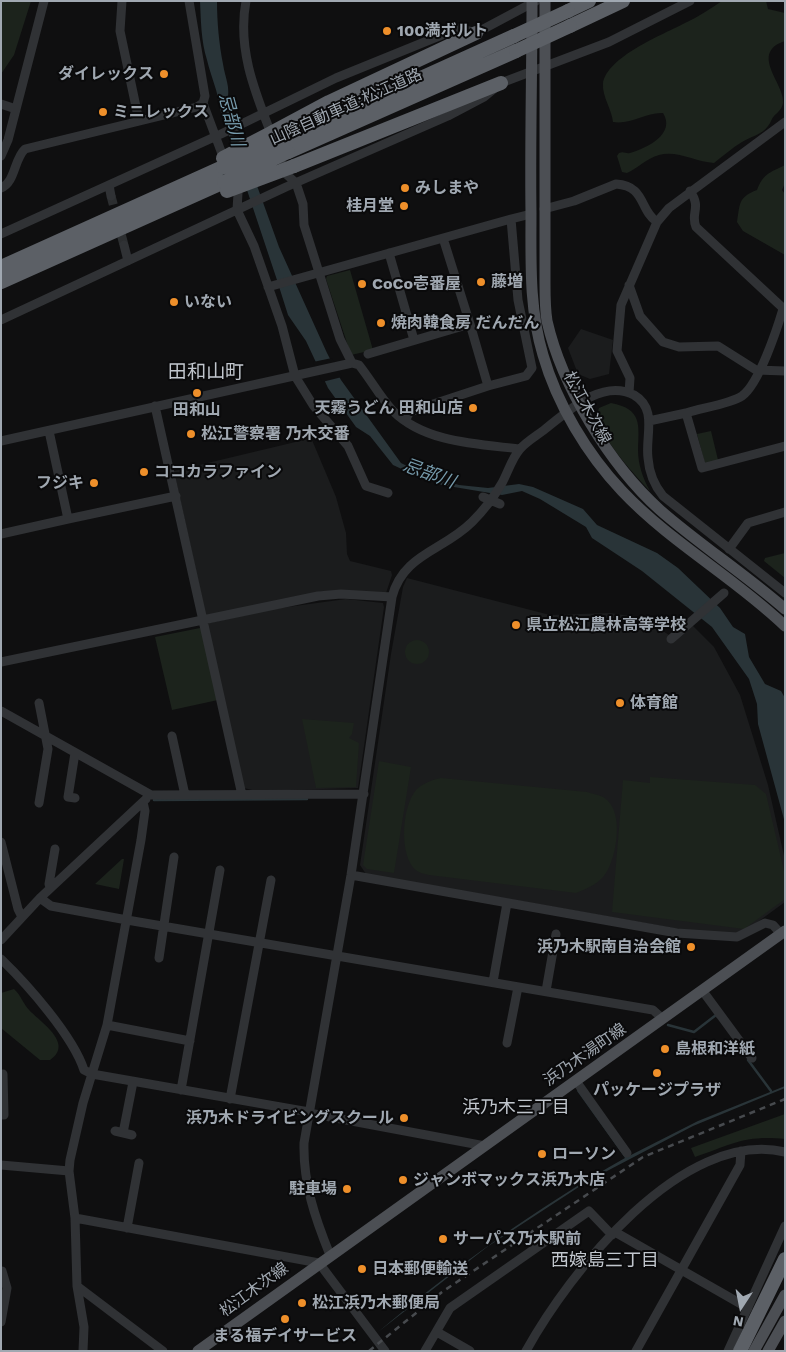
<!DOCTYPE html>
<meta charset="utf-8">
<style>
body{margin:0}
#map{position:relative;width:786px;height:1352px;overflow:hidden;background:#0f0f10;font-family:"Work Sans",sans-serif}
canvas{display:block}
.frame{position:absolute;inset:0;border:2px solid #a0a8b1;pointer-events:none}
.north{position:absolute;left:716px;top:1282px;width:50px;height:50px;-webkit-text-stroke:4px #0a0a0b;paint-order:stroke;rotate:191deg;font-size:14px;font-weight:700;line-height:20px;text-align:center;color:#a0a8b1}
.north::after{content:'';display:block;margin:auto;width:18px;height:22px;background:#a0a8b1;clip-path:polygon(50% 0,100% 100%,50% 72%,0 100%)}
</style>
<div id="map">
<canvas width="786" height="1352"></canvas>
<div class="frame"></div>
<div class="north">N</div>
</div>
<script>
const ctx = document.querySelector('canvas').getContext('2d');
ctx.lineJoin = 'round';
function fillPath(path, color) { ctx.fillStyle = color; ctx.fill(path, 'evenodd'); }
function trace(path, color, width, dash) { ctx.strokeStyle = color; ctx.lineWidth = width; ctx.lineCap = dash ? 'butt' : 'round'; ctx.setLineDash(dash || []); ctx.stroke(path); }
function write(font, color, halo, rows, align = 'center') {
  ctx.font = font + ' "Work Sans","Noto Sans JP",sans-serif'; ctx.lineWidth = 4; ctx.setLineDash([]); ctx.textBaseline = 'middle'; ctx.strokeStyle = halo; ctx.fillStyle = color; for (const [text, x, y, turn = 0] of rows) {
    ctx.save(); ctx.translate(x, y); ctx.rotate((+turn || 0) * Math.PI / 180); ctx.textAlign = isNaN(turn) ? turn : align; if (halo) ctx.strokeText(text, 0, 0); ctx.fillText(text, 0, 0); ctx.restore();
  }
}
fillPath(new Path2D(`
 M581 329 613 340 609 374 590 379 578 374 568 348Z
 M308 439 312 440 336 497 346 533 347 554 350 561 391 571 392 575 386 593 323 591 206 617 174 471Z
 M407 578 550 615 610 613 643 618 669 635 691 624 714 647 740 695 768 785 785 860V902L744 932 735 935 679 929 366 874 360 865 391 654 403 587Z
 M346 599 383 603 384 607 358 788 256 791 244 788 207 626 209 623 273 609Z`), '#1b1c1d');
fillPath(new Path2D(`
 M1 1H31L14 55 1 74Z
 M722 1H766L768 9 785 13V41C748 53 786 85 783 103 782 109 778 112 774 116 771 119 771 123 768 126 763 134 750 137 742 142 732 148 723 156 714 163 696 162 677 150 659 155 647 158 638 168 627 173L622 172 617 156 619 153C624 151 626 154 630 153 647 148 676 134 663 113 646 112 631 125 613 122 612 110 602 96 603 84 606 57 664 34 685 23 698 17 710 9 722 1Z
 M785 165V183L782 190 785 194V255L743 231 737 222C740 204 738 197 757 190 763 174 769 173 785 165Z
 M350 270 373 350 351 355 326 279 327 276Z
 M611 403C642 409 639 424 638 450 638 464 643 479 650 491 636 476 590 428 599 408Z
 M711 431 718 460 705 464 697 434Z
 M785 553V578L764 561 765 558Z
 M200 628 203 629 218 700 172 710 155 637Z
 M405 652a12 12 0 1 1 24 0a12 12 0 1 1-24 0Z
 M302 719 354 723 352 734 349 738 359 743 356 787 316 788Z
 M379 761 411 767 394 873 367 869 363 865Z
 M650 777 755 785 766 794 785 875V899L744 929 612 912 623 780 650 783Z
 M441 778 587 792C593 794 603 795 608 801 624 816 616 863 603 877 596 885 586 889 576 893L429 875C425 874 420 873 417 871 398 857 402 806 416 790 423 783 432 780 441 778Z
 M122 859H124L119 889 95 884Z
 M14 989C21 995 23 1004 30 1011 42 1023 74 1044 50 1060H40L1 1028V993Z
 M785 1114V1139C743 1135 731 1145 695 1157L691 1148Z`), '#1c231c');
fillPath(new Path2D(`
 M200 1H217C217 22 219 44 223 64 225 78 231 87 227 102L279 247 327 353 341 380 401 463 425 475 459 485 488 488 519 484 533 487 583 509 597 525 657 553 678 568 720 608 733 627 745 634 749 657 765 684 781 691 785 698V823L758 724 757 704 749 679 712 627 642 571 592 538 586 527 540 499 522 491 502 495 442 485 419 477 393 465 370 436 356 427 328 388 306 341 288 315 276 277 220 109C218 91 211 77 207 60 201 41 201 21 200 1Z
 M785 1086V1088L693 1126 588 1181 487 1247 378 1332C455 1267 536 1208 625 1158L577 1091 578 1089 627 1157 698 1121Z`), '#293438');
fillPath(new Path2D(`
 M332 358 342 377 322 382 313 362Z`), '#0f0f10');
trace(new Path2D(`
 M154 800 307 799
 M668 1025 694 1032 716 1015 718 1017
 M748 1060 771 1091`), '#293438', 2.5);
trace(new Path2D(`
 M111 196 124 245`), '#2c2e30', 9, [9, 4.5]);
trace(new Path2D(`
 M122 1 120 31 139 121
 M246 1C237 49 255 92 272 136
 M203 103 225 162
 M1 104 16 109
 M1 156 8 140 44 1
 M283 165 286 174 296 183 303 204 304 225 340 339 352 363
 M109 185 111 196
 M235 185 238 193 237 210 254 246 282 326 295 376 313 405 348 446 366 486 388 493
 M1 188C15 183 14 159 25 149L197 107 203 103 205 96 189 1
 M690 191C702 208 690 213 696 227L785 310
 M544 209 574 201 616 184C646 186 639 210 657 222
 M511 219 531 214
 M1 234 221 134 336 78 459 28 476 33 536 1
 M124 245 128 261
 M389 253 414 340
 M629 285 640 316 663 342 679 347 718 346 756 370 785 371
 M268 287 511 219 518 300 532 368 526 376 488 386
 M1 320 286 187 448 116 484 97 501 83 609 42 690 1
 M368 354 470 324 443 238
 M629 393 630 378 617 351 621 305 657 222 669 208 785 122
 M155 406 242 795
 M686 413C701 408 730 404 742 396 759 384 777 329 783 309
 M405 421 409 413 418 409 488 386 470 324
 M649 421 686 413 702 468 785 446
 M49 431 68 519 176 496
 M1 441 352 363 359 365C371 380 380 397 393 411 425 443 478 444 520 449
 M483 497 500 504
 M1 534 68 519
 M729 549 748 523 785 512
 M671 639 724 593
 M1 662 318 596 341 594 392 597
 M1 711 151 795 364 794
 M172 736 185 795
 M75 798 68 797 75 753
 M39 803 48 749 39 703
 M1 842 18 909 22 917
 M351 875 677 933 737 937 765 923 773 925 781 934
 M50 888 49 884 55 849
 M40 898 51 906 127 920 653 1010 663 1019
 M1 940 40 898 146 799
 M159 958 174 857
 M1 959C27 984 73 1036 84 1070L92 1074 309 1112
 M493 982 507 903
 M702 990 752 1058
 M546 991 556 934
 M107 1025 190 1041
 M507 1043 518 987
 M576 1081 627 1153
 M181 1090 220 870
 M230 1099 271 880
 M309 1113 485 1146
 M1 1115H4L3 1074
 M115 1131 132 1135
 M123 1133 133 1082
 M1 1165 69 1171
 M75 1218 319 1263 385 1351
 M127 1228 139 1163
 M615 1232 748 1308
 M330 1255C315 1218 303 1183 304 1143L351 875 392 597C403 554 443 551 472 522 484 510 494 497 502 483 508 472 512 458 520 449 526 442 536 436 544 430 567 412 602 378 634 395 658 409 645 436 648 458 649 472 654 485 663 496L785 593
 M77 1286 163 1351
 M1 1322 7 1288 2 1271
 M437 1332 470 1351
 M83 1351 84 1327 77 1286 75 1218 69 1171 70 1160 83 1103 107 1025 141 840 145 811 143 802
 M425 1351 450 1308 589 1211 612 1235
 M526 1351C569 1273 682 1128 785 1152
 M636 1351 740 1165 741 1151
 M728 1351 785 1226`), '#303235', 9);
trace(new Path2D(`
 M532 1C532 72 530 142 531 213 531 261 529 309 543 355 557 404 587 454 622 491 671 543 734 577 785 626
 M545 1V283C545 295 545 309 547 321 562 387 610 465 660 510 700 545 745 574 785 609
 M198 1351 785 931
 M754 1351 785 1295
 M768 1351 785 1321`), '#4c4f54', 11);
trace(new Path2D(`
 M568 11 589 1
 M570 26 623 1
 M273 132 329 102 476 33
 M282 141 514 36
 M288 152 516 51
 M294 166 501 83
 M1 267 223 167
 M1 282 224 182
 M740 1351 785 1259`), '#5c6066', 14);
trace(new Path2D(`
 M369 1351 442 1292 643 1157 785 1099`), '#474a4e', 2.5, [6, 5]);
trace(new Path2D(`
 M514 36 568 11
 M516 51 570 26
 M223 158 273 132
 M223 167 282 141
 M224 182 288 152
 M227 191 294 166`), '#5c6066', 14);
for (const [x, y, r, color] of [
 [387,31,5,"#ee8f2a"],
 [164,74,5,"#ee8f2a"],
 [103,112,5,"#ee8f2a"],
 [405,188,5,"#ee8f2a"],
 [404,206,5,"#ee8f2a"],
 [481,282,5,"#ee8f2a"],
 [362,284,5,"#ee8f2a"],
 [174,302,5,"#ee8f2a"],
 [381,323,5,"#ee8f2a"],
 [197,393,5,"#ee8f2a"],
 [473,408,5,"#ee8f2a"],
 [191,434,5,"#ee8f2a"],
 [144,472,5,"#ee8f2a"],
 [94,483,5,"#ee8f2a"],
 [516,625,5,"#ee8f2a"],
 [620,703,5,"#ee8f2a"],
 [691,947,5,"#ee8f2a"],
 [665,1049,5,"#ee8f2a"],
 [657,1073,5,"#ee8f2a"],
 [404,1118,5,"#ee8f2a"],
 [542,1154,5,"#ee8f2a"],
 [403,1180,5,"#ee8f2a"],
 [347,1189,5,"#ee8f2a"],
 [443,1239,5,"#ee8f2a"],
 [362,1269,5,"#ee8f2a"],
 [302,1303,5,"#ee8f2a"],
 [285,1319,5,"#ee8f2a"]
]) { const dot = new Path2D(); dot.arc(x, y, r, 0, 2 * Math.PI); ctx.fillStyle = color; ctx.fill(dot); trace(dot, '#0a0a0b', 2); }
write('bold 16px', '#a0a8b1', '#0a0a0b', [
 ["100満ボルト",397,31],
 ["ダイレックス",154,74,"right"],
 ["ミニレックス",113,112],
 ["みしまや",415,188],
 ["桂月堂",394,206,"right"],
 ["藤増",491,282],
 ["CoCo壱番屋",372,284],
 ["いない",184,302],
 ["焼肉韓食房 だんだん",391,323],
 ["天霧うどん 田和山店",463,408,"right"],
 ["田和山",197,410,"center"],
 ["松江警察署 乃木交番",201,434],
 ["ココカラファイン",154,472],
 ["フジキ",84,483,"right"],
 ["県立松江農林高等学校",526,625],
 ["体育館",630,703],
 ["浜乃木駅南自治会館",681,947,"right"],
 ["島根和洋紙",675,1049],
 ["パッケージプラザ",657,1090,"center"],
 ["浜乃木ドライビングスクール",394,1118,"right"],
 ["ローソン",552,1154],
 ["ジャンボマックス浜乃木店",413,1180],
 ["駐車場",337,1189,"right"],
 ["サーパス乃木駅前",453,1239],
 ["日本郵便輸送",372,1269],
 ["松江浜乃木郵便局",312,1303],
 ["まる福デイサービス",285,1336,"center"]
], 'left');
write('16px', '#a0a8b1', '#0a0a0b', [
 ["山陰自動車道;松江道路",346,107,-24],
 ["松江木次線",587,408,61],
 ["浜乃木湯町線",585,1055,-35],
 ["松江木次線",254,1290,-36]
]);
write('italic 18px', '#779cad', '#0a0a0b', [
 ["忌部川",231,120,75],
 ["忌部川",429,474,20]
]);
write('18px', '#c1c6cd', '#0a0a0b', [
 ["浜乃木三丁目",516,1108],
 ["西嫁島三丁目",605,1261]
]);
write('19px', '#c1c6cd', '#0a0a0b', [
 ["田和山町",206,372]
]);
</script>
